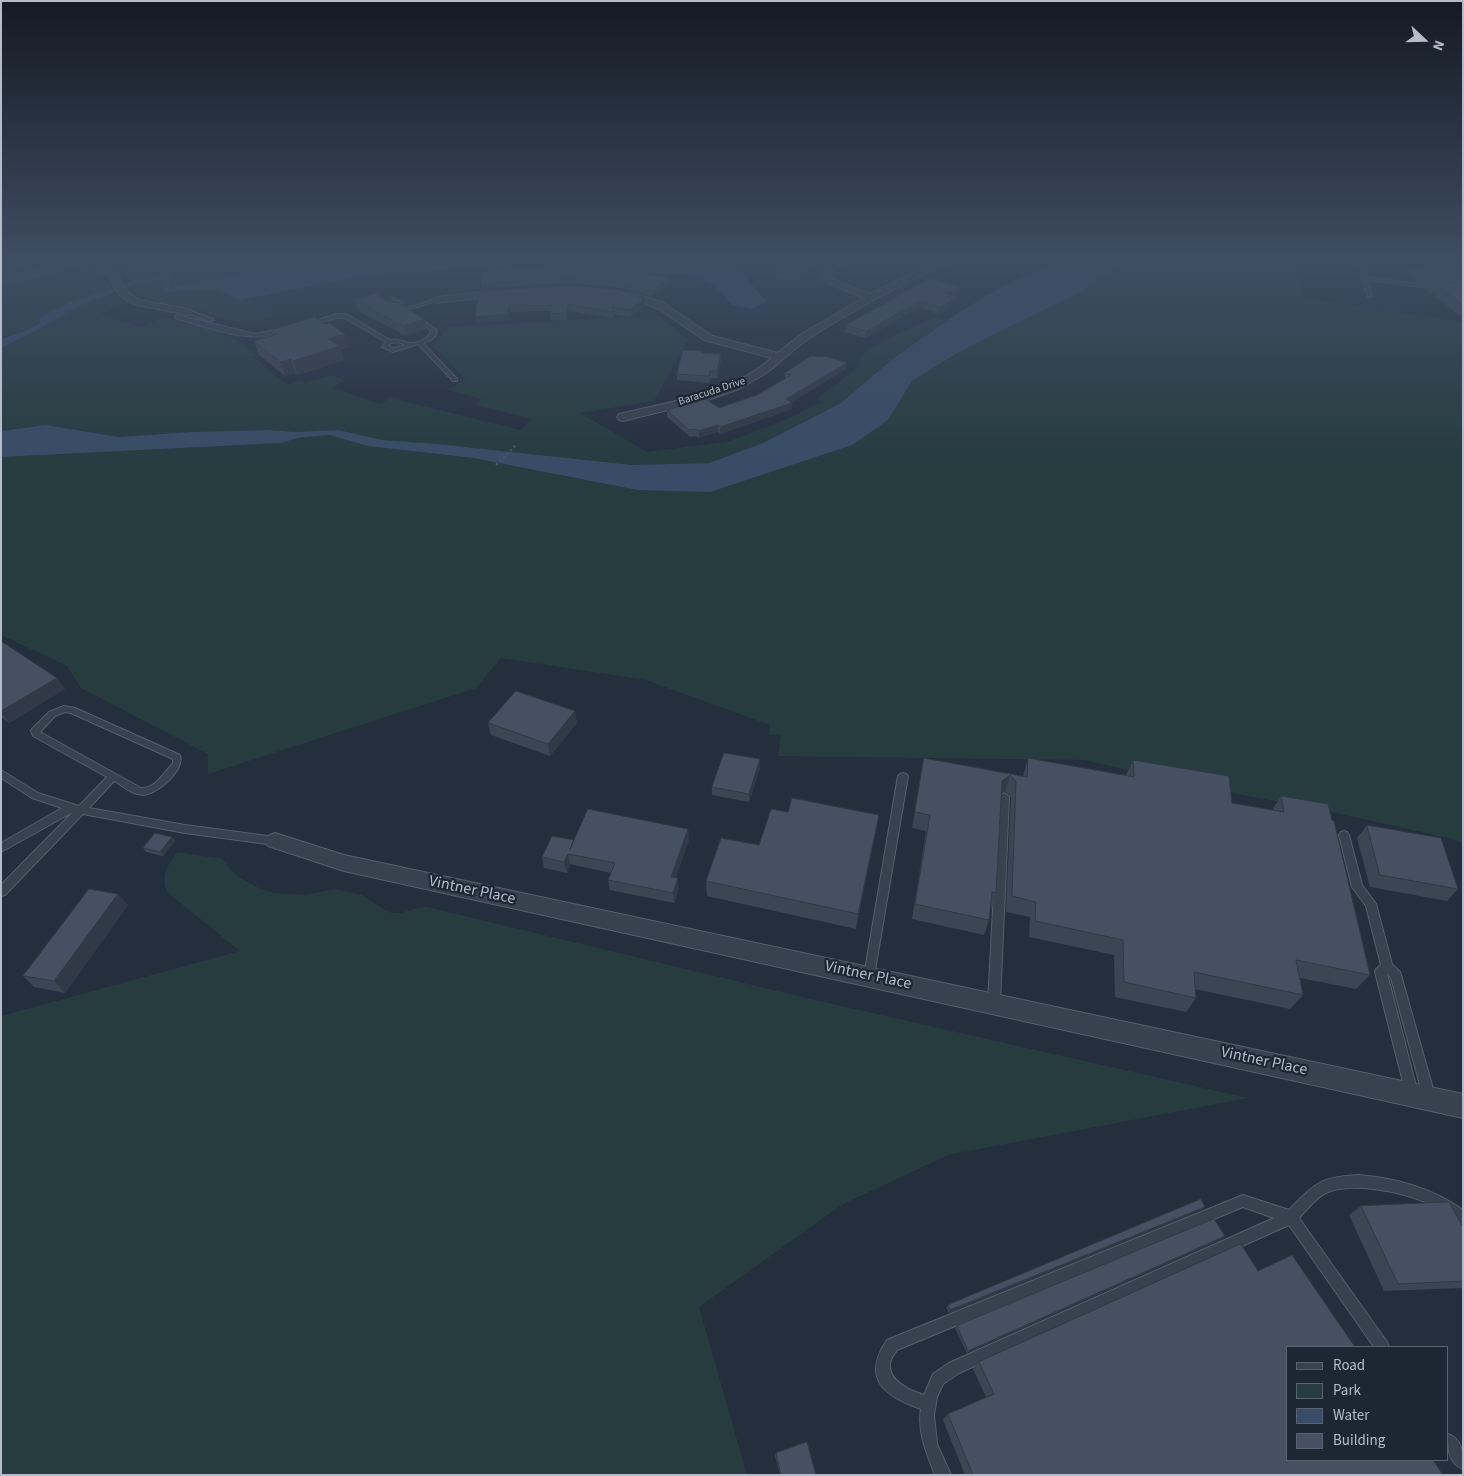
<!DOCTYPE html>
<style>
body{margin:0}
#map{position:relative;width:1464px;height:1476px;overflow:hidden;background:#242f3e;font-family:"Source Sans 3",sans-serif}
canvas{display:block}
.frame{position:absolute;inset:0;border:2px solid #b4bcc9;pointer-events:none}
.legend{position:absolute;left:1286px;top:1346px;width:162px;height:115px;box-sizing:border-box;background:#1d2633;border:1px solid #59626f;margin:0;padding:6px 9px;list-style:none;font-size:15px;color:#b4bcc9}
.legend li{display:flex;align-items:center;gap:10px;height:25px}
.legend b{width:25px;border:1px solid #59626f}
.north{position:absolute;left:1399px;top:15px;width:50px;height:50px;-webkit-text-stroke:4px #1d2633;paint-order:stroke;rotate:111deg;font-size:14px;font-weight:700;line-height:20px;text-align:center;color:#b4bcc9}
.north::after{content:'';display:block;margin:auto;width:18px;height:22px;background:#b4bcc9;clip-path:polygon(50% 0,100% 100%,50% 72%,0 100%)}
</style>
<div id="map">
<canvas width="1464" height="1476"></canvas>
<div class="frame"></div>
<ul class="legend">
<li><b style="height:6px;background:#38414e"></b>Road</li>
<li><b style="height:14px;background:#263c3f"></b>Park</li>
<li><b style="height:14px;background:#394c67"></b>Water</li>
<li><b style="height:14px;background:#455162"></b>Building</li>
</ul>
<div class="north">N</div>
</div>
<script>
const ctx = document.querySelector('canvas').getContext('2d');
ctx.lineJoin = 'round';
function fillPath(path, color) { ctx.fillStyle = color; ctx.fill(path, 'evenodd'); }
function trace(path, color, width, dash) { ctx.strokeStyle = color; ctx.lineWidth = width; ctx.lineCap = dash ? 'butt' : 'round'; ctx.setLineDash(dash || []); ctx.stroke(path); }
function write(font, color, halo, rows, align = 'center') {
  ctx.font = font + ' "Source Sans 3",sans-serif'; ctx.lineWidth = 4.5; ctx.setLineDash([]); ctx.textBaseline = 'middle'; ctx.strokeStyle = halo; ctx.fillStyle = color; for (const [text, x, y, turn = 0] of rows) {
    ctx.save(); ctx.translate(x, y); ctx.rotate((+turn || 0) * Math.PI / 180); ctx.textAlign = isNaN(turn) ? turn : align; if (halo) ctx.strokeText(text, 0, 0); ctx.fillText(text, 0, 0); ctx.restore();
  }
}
fillPath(new Path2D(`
 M1 260H41L14 267 18 273 1 278Z
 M276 260 258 269 166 293 195 289H216L251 304 249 306 251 308 272 309V316L261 320 231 321 196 309 161 303 137 292 120 268 127 264 144 261Z
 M1128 260H1293L1304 298 1463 322V843L1449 838 1318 809 1227 792 1084 760 778 756 781 736 769 734 770 725 646 680 501 658 476 688 208 774V754L81 688 67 666 1 635V457L281 443 298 438 329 435 368 446 473 458 637 490 888 420 912 381 959 352 1080 292Z
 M1418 260H1463V273C1447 272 1429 273 1418 260Z
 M98 268H104L107 273 100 279 112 283 110 289 70 302 29 329 1 338V285L61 271Z
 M114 293 125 303 99 314 142 327 161 318 206 328 229 336 242 343 257 356 253 357 287 385 301 380 305 383 332 375 344 380 333 388 380 404 390 398 521 430 532 419 475 405 482 399 448 390 466 379 433 346 439 340 444 331 449 330 446 327 659 315 688 340 654 401 580 413 647 452 727 442 788 419 822 402 818 398 859 367V360L865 352 880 342 935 317 948 320 891 360 841 403 763 443 709 463 632 465 438 444 382 440 339 430 297 432 268 430 190 432 119 437 46 425 1 431V348L40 329 80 305Z
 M178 852 222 859 238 877 261 889 274 893 303 895 335 889 362 895 386 911 393 913H401L417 908 427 907 815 1000 1248 1098 948 1155 843 1204 699 1307 747 1475H1V1016L240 951 168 893C160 878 167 864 178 852Z`), '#263c3f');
fillPath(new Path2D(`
 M276 260H743L732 266 744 275 766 302 752 309 732 305 715 285 686 274H652L540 262 356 277 240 300 216 289H195L164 293 174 287 241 274 258 269Z
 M1067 260H1128L1080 292 959 352 912 381 888 420 852 445 710 492 637 490 473 458 368 446 329 435 298 438 281 443 1 457V431L46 425 119 437 190 432 268 430 297 432 339 430 382 440 438 444 632 465 709 463 763 443 841 403 891 360 948 320 986 296 1033 272Z
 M110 289 114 293 80 305 38 330 1 348V339L29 329 40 323 39 318 70 302Z`), '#394c67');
trace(new Path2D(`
 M104 294 133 283 167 276 171 278 163 286 170 290`), '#394c67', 4);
const service = new Path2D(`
 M1358 260H1362L1367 277 1463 290V292L1368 280 1372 296 1368 297Z
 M435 299 439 300 407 310 437 330C437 337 430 341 423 343L457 379V381H453L418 344 393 352 382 347 386 342 345 318H336L309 326 306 324 336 314H346L390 340C402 338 401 342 410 343 419 344 428 338 432 331L401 310ZM398 342 404 344 403 346 393 348 388 346 391 343Z
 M188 310 213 319 214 320 209 321 186 313 185 312Z
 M177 315 255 334 284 328 287 330C254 347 208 327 175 318V316Z
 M64 706 75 708 180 755C185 770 158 794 143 795 133 795 123 786 114 781L89 808 185 825 275 837 278 838 280 841 278 844 275 845 185 833 83 814 5 895 1 896V885L73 812 1 852V843L62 808 32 798 1 778V770L38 793 79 806 107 777 33 736 31 731 32 729 49 712ZM65 712 71 713 173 759V763C164 773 155 789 141 788L40 732 55 716Z
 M903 773 906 774 908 776 874 976 873 979 869 981 865 979 864 976 898 776 900 774Z
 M1004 793 1007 795 1009 797 1000 1003 998 1007 994 1008 990 1007 988 1003 999 797 1001 795Z
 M1344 831 1347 832 1349 835 1362 885 1376 904 1392 964 1400 972 1401 975 1435 1096 1433 1100 1429 1102 1425 1100 1423 1096 1391 978 1387 973 1418 1094 1416 1098 1412 1100 1408 1098 1406 1094 1375 972 1376 969 1381 965 1366 906 1352 887 1339 835 1341 832Z
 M1359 1175C1396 1178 1432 1188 1463 1210V1224C1451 1220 1441 1210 1430 1204 1403 1192 1356 1182 1328 1192 1317 1196 1307 1210 1299 1218L1387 1342 1389 1347H1374L1289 1225 959 1373 943 1384 937 1397 934 1415 937 1444 951 1475H935C927 1454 917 1432 921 1409 884 1396 861 1378 887 1340L1243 1195 1289 1210C1316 1183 1319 1177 1359 1175ZM1243 1207 1274 1218 949 1363 933 1374 924 1395C911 1391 888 1381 890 1364 890 1359 894 1355 897 1350Z
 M1448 1434C1464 1440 1463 1455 1463 1469 1448 1463 1448 1448 1448 1434Z`);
const minor = new Path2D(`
 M77 260H96L94 262 1 284V278Z
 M105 260H113V266L126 291 139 300 188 309 193 312 188 315 133 304 119 295 103 266Z
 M837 260H848L833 270 831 275 833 279 870 294 940 260H952L877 298 825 328 801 344 768 372 739 389 708 400 623 421 619 420 617 417 619 414C672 401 729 395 772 358L704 340 659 309 645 303 619 296V292L638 295 662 302 712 336 778 353 800 335 863 298 824 281 821 275 826 266Z
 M501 290 504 291V295L437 303 432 300 437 297Z
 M275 833 344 855 1463 1094V1118L344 871 268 846 265 841 268 836Z`);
trace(service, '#565f6c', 2);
trace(minor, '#565f6c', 2);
trace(new Path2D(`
 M496 465 517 444`), '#44595c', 2.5, [2.5, 2.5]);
fillPath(service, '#38414e');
fillPath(minor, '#38414e');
fillPath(new Path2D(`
 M576 263 577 266 668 284 653 297 621 288 569 283 482 289 481 284Z
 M1404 267 1463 283V318L1426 289 1429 284 1417 282 1402 270Z
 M812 269 799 280 776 279V273Z
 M959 287 958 294 955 295 958 297 957 303 939 314 920 307 865 338 845 332 846 325Z
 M479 293 644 298 645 305 631 317 613 314V318L569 311 567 320H551L550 314V311L510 312 508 320 476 323Z
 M355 300 385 301 404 302 405 306H403L424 319 426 329 406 336 358 311Z
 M272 330 349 347 341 350 344 360 298 375 295 373 285 376 259 355 254 341 274 335Z
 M702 353 721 361 717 378H710L709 383 677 380V374Z
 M846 369 792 402V409L720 434 718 432 699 438 696 436 690 437 667 417V410L719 408 757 395 785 379V373Z
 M1 641 57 678 65 689 9 723 1 717Z
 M488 723H577L550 756 491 735Z
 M924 758 1023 776 1028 758 1126 775 1133 760 1232 803 1272 810 1281 796 1370 975 1356 989 1300 978 1303 995 1290 1009 1195 989 1196 998 1186 1012 1115 997 1114 955 1029 937 1030 917 1006 912 1011 797 1005 791 1001 794 996 893 991 909H990L989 920 984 935 912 919 926 831 912 828Z
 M760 759V768L749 802 712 795V787Z
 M1367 825 1458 889 1447 901 1370 887 1357 838Z
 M688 829 689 840 676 877 679 888 674 903 610 890 608 880 611 873 570 864 567 873 544 868 542 857 574 840Z
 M876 830 856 929 707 896 706 881 759 845Z
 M172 837 175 841 163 856 146 852 143 848Z
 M128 905 65 993 34 987 23 976Z
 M1361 1206 1463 1227V1288L1384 1291 1349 1215Z
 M1202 1210 949 1313 946 1308 948 1305Z
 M1225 1236 1222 1239 967 1353 955 1328 957 1326Z
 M1258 1271 1443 1475H965L943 1420 948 1414 986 1397 973 1369 979 1362Z
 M776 1453 816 1475H780L775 1456Z`), '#3b4654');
fillPath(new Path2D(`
 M814 260H818L812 269 799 280 800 273Z
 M668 278V284L653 297V291Z
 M959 287 958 294 946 300 947 293Z
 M958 297 957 303 939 314 940 307Z
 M644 298 645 305 631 317V310Z
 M921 301 920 307 865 338 866 331Z
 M568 304 569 311 567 320V313Z
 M509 305 510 312 508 320 476 323 475 317Z
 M424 319 426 329 406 336 404 326Z
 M345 334 349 347 341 350 344 360 298 375 293 361 328 339Z
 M721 354V361L717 378V371Z
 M291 359 295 373 285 376 280 362Z
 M847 363 846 369 789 404 792 403V409L720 434V427L786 399Z
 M718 425V432L699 438V431Z
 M57 678 65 689 9 723 1 713V711Z
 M575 711 577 723 550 756 548 744Z
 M760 759V768L749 802V794Z
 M1010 775 1005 791 997 797 1002 781Z
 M879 815 876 830 856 929 858 914Z
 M688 829 689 840 672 887 671 877Z
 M172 837 175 841 163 856 160 852Z
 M568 854 570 864 567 873 564 862Z
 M678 878 679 888 674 903 673 893Z
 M118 894 128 905 65 993 54 981Z
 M1205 1207 1202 1210 949 1313 950 1310Z
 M1225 1236 1222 1239 967 1353 968 1351Z`), '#303945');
const building = new Path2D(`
 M777 260H814L812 263 800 273H776Z
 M576 263V266L634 272 668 278 653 291 621 282 568 277 481 284 483 272Z
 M1404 267 1457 271 1463 284 1418 279Z
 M931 278 959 287 947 293 958 297 940 307 921 301 866 331 846 325Z
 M1431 280 1463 284V305Z
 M566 286 592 287 617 290 644 298 631 310 612 307 613 312 568 304 567 313 550 314 552 305H509L507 314 475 317 479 293 512 289Z
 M376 294 384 298 385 301 399 303 424 319 404 326 355 300Z
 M392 295 404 302H392Z
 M315 317 325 324 329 323 345 334 328 339 340 346 293 361 291 359 280 362 254 341 277 334 272 330Z
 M683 350 702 351 701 353 721 354 717 371H710L709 376 677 374Z
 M811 356 828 357 847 363 786 399 792 403 720 427 718 425 699 431 696 429 689 430 667 410 706 399 719 408 757 395 791 375 785 373Z
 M1 641 57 678 1 711Z
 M516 691 575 711 548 744 488 723Z
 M724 753 760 759 749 794 712 787Z
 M924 758 1027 777 1028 758 1134 777 1133 760 1229 776 1232 803 1284 812 1281 796 1328 804 1332 820 1334 821 1370 975 1296 960 1303 995 1194 972 1196 998 1124 982 1123 940 1035 921 1036 902 1012 896 1016 781 1010 775 1002 781 996 893 992 892 989 920 915 904 930 815 915 812Z
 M792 798 879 815 858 914 706 881 721 838 759 845 771 809 788 812Z
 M588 809 688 829 671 877 678 878 673 893 608 880 615 863 568 854 564 862 542 857 552 836 574 840 570 849Z
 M1367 825 1441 838 1458 889 1380 875Z
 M155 833 172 837 160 852 143 848Z
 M89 889 118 894 54 981 23 976Z
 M1201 1199 1205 1207 950 1310 948 1305Z
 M1449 1202 1463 1227V1281L1398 1284 1361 1206Z
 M1214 1219 1225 1236 968 1351 957 1326Z
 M1241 1244 1258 1271 1292 1255 1355 1347H1288V1460H1433L1443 1475H973L948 1414 994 1394 979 1362Z
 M807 1442 816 1475H781L776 1453Z`);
fillPath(building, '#455162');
trace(building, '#303945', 1);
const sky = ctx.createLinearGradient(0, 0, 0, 466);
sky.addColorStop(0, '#141a22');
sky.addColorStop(0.56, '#3f4d63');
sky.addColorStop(1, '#3f4d6300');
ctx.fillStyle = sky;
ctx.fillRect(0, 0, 1464, 466);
write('11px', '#b4bcc9', '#1d2633', [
 ["Baracuda Drive",712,392,-18]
]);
write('16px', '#b4bcc9', '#1d2633', [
 ["Vintner Place",472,891,12],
 ["Vintner Place",868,976,12],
 ["Vintner Place",1264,1062,12]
]);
</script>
